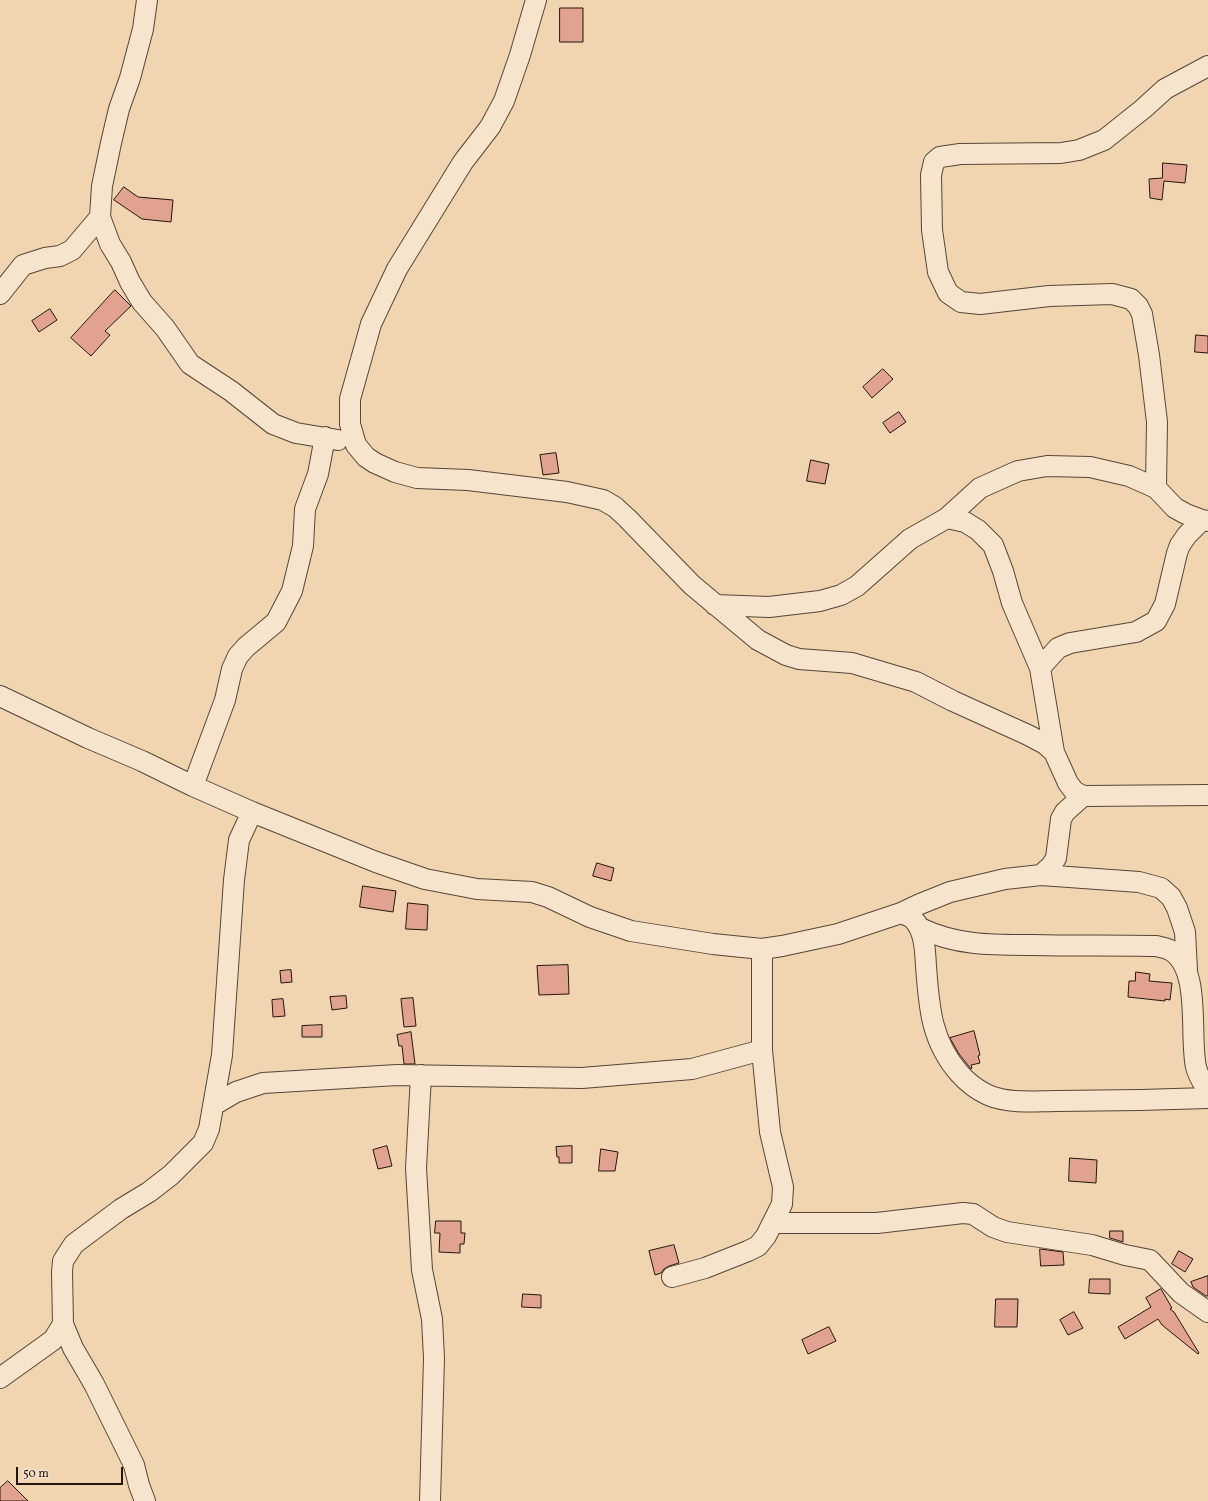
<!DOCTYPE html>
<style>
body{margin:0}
#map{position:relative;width:1208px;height:1501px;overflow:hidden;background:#f1d5b0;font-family:Vollkorn,serif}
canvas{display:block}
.scale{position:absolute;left:16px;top:1467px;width:107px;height:18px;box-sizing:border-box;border:2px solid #22160f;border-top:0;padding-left:5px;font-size:12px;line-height:14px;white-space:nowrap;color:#22160f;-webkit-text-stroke:3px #f6e4cc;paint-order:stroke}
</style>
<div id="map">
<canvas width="1208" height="1501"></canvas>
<div class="scale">50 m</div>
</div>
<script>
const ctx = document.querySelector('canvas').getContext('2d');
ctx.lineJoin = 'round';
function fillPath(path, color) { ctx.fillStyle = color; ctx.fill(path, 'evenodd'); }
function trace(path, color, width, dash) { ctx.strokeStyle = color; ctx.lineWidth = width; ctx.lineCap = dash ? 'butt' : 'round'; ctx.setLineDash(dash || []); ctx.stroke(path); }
const building = new Path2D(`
 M560 8H583V42H560Z
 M1163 163 1187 165 1185 183 1164 181 1162 200 1150 198 1149 179 1162 178Z
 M124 187 138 197 173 200 171 222 142 219 114 200Z
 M115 290 131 306 105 331 110 335 91 356 71 338Z
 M50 309 57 320 39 332 32 321Z
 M1196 335 1208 336V353L1195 352Z
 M883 369 893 379 872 398 863 387Z
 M899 412 906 422 890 433 883 423Z
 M556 453 559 473 543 475 540 455Z
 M811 460 829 464 825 484 807 481Z
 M597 863 614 868 611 881 593 876Z
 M363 886 396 891 393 912 360 907Z
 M408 903 428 905 427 930 406 929Z
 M568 965 569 994 539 995 537 966Z
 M291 970 292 982 281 983 280 971Z
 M1136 972 1150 974 1149 981 1172 983 1170 1000 1165 999V1001L1128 997 1129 981H1135Z
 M346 996 347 1008 332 1010 330 997Z
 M413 998 416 1026 404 1027 401 999Z
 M283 999 285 1016 273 1017 272 1000Z
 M322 1025V1037H302V1026Z
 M974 1031 980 1055 978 1056 980 1063 971 1065 972 1068 971 1069 959 1054 950 1038Z
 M411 1032 415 1064H404L402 1046H399L397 1035Z
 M387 1146 392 1166 378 1169 373 1150Z
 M572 1146V1163H559V1157H557L556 1147Z
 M601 1149 618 1152 615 1171H599Z
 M1070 1158 1097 1160 1096 1183 1069 1181Z
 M436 1221H461V1233H465L464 1244H460V1253L439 1252 440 1233H435Z
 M1110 1231H1123V1242L1110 1238Z
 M674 1245 679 1263 669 1266 664 1269 661 1273 655 1275 649 1251Z
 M1040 1249 1063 1252 1064 1265 1041 1266Z
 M1179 1251 1193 1259 1185 1272 1172 1264Z
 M1208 1276V1296H1206L1193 1287 1191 1282Z
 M1090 1279H1110V1294L1089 1293Z
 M1161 1289 1172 1308 1170 1309 1174 1312 1199 1353 1198 1354 1162 1325 1158 1319 1125 1339 1118 1327 1151 1307 1146 1298Z
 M523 1294 541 1295V1308L522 1307Z
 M996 1299H1018L1017 1327H995Z
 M1074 1312 1083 1328 1068 1335 1060 1320Z
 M829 1327 836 1341 808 1354 802 1340Z
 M8 1481 28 1501H0V1488Z`);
fillPath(building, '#e1a28f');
trace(building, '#22160f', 1);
const minor = new Path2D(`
 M536 0 520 55 504 101 490 127 463 162 397 269 371 324 350 399V424L356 445 366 457 375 463 395 472 417 478 468 480 567 492 603 500 615 507 627 518 692 585 758 640 786 655 799 659 852 663 916 682 953 701 1028 735 1045 744 1054 752 1068 783 1074 791 1083 796 1208 795
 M100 217 110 244 121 262 130 282 142 302 165 328 190 364 231 391 273 424 296 433 338 440
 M0 294 23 265 45 258 60 256 72 250 100 217 102 186 111 143 119 109 130 78 143 29 147 0
 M1156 488 1157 422 1149 355 1142 314 1138 306 1131 299 1112 294 1049 296 980 304 961 302 948 293 938 272 932 230 931 175 934 162 940 157 960 154 1061 153 1079 150 1104 140 1143 109 1165 89 1208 66
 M947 518 965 522 978 530 993 545 1003 571 1012 603 1040 668 1054 752
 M715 605 769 607 820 601 841 595 857 586 910 539 947 518 980 488 1018 471 1047 466 1090 467 1129 476 1156 488 1175 508 1186 514 1202 520 1208 521
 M1040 668 1058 648 1070 643 1136 632 1156 621 1165 604 1177 553 1180 545 1187 535 1202 520
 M0 696 88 738 142 761 193 786 252 812 376 862 425 879 477 889 532 892 548 897 590 917 631 931 713 944 762 949 782 946 838 934 901 913 920 904 950 892 1005 879 1041 875 1139 882 1161 888 1171 897 1177 908 1185 932 1187 970
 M193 786 225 700 232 669 238 656 246 647 276 622 292 591 303 546 305 509 318 474 325 437
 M1041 875 1051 866 1056 858 1061 819 1065 812 1083 796
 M901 913C905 915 911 916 914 920 925 932 925 951 926 966 929 1007 931 1041 959 1073 967 1082 977 1090 988 1095 1009 1104 1034 1101 1057 1101 1107 1101 1158 1100 1208 1098
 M920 928C958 946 993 945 1033 945 1074 946 1115 945 1156 946 1160 947 1166 948 1170 950 1202 968 1189 1035 1196 1067 1198 1076 1203 1083 1208 1091
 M421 1075 416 1168 422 1270 432 1319 434 1358 430 1501
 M214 1105 236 1092 263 1083 397 1075 582 1078 692 1069 762 1050
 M773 1223H877L963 1213 973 1214 993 1227 1007 1232 1092 1245 1125 1255 1150 1260 1181 1293 1208 1312
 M672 1277 705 1268 748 1251 758 1246 766 1236 782 1204 783 1187 770 1132 762 1050V949
 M63 1324 73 1348 94 1384 134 1465 139 1485 145 1501
 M0 1378 53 1340 63 1324 62 1272 63 1261 74 1244 121 1209 149 1192 171 1175 203 1143 209 1129 222 1055 234 880 239 840 252 812`);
trace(minor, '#564637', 22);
trace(minor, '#f6e4cc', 20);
</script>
